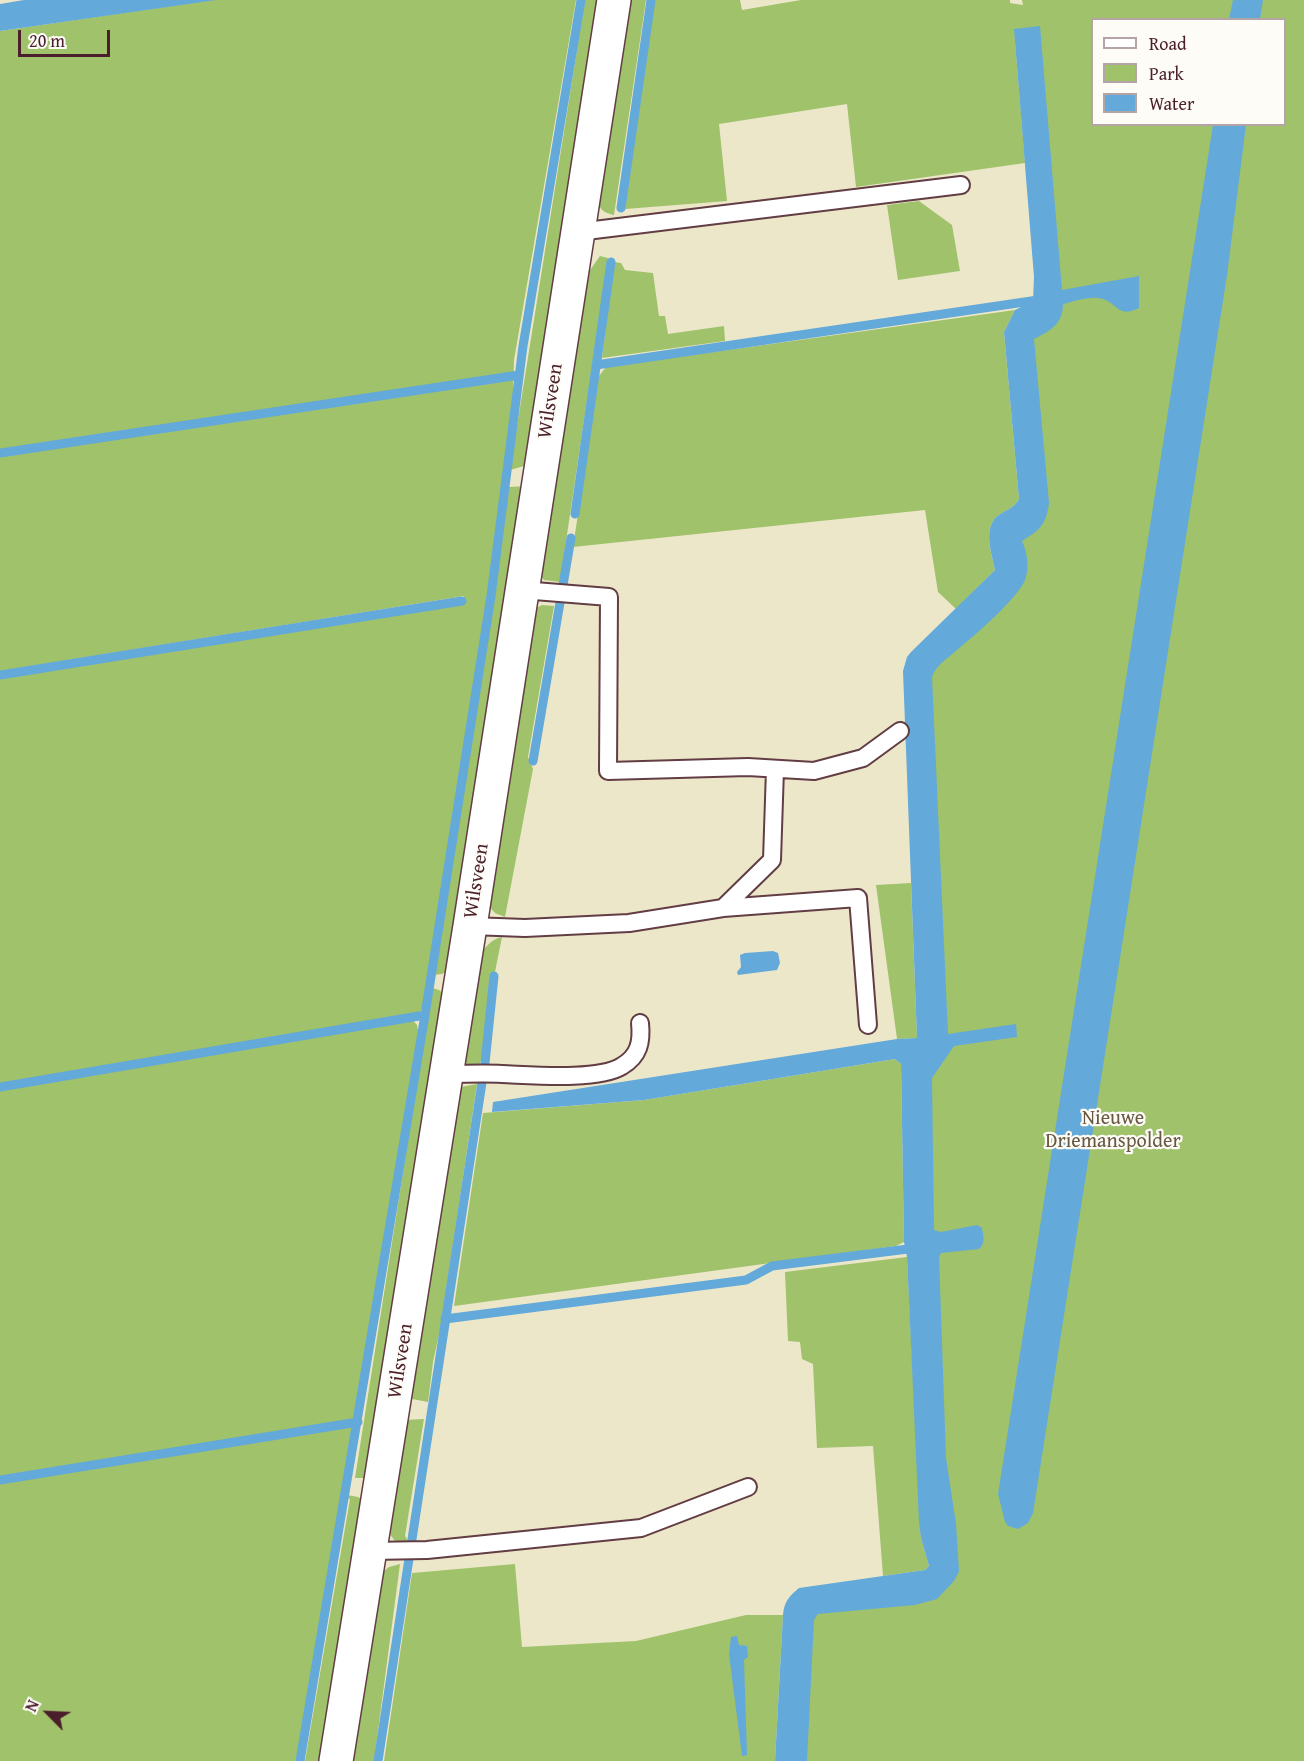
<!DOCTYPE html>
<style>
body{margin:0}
#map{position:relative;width:1304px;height:1761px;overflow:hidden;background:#ede7ca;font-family:"Gentium Book Plus",serif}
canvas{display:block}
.legend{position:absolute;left:1091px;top:18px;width:195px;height:108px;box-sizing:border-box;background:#fdfcf7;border:2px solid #b5a4a5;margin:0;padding:8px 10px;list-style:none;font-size:18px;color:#4a1f2b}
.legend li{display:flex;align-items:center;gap:12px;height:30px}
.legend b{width:30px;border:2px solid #b5a4a5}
.north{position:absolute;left:18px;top:1683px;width:60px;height:60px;-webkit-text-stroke:4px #fdfcf7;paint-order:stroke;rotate:294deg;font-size:16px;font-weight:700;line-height:24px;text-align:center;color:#4a1f2b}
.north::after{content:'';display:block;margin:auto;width:21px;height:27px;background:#4a1f2b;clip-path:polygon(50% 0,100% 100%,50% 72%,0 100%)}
.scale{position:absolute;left:18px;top:30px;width:92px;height:27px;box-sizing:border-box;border:3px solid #4a1f2b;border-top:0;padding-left:8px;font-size:18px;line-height:21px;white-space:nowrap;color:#4a1f2b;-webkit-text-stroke:4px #fdfcf7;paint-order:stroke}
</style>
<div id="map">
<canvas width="1304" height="1761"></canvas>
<ul class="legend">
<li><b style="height:8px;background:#fff"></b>Road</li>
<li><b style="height:16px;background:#9fc26b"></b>Park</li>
<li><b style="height:16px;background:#63a9d9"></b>Water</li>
</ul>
<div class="north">N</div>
<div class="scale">20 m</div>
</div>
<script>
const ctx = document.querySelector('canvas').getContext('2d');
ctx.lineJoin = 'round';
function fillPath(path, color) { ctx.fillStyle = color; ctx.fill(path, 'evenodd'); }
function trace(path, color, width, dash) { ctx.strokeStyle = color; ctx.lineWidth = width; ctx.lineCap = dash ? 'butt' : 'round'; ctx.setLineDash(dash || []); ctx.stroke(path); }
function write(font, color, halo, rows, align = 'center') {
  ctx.font = font + ' "Gentium Book Plus",serif'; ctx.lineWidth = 4.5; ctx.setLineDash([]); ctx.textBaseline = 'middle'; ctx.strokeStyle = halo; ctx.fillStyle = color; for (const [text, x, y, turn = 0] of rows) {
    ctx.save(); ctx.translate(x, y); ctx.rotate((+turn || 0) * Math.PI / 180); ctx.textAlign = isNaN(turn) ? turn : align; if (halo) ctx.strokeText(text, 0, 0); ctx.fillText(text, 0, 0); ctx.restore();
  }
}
fillPath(new Path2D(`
 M212 0H576L514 360 513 395 487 599 425 1003 420 1012 409 1016 417 1025 419 1035 354 1435 297 1761H0V678L465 602 464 596 0 671V31Z
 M585 0H602L531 464 510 470Z
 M626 0H646L614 215C601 212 600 209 596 196Z
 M654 0H740L742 10 801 0H1010V3L1023 5 1022 0H1304V1761H794L806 1598 945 1574 919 1055 926 666 1022 573 1015 521 1029 500 1013 332 1041 297 1014 29 1025 163 856 187 847 104 719 124 727 201 625 209ZM1092 20H1284V124H1092Z
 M919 201 952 225 960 271 898 280 887 205Z
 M600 256 608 258 560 582 544 580 541 576 583 280Z
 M614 262 621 263 625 270 653 273 659 316H665L668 334 724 326 725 341 602 358Z
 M1015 310 1004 332 1019 499C1014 509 1004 510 996 517 983 531 992 554 995 570L956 609 938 592 925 510 573 547 599 376 606 367Z
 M527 486 451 969 442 974 434 975 508 487Z
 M542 605 554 606 528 757 533 769 505 917 495 913 486 903 536 608Z
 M911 883 917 1038 897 1039 876 885Z
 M502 937 495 972 491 974 482 1057 479 1066H469L464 1064 477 957C485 948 491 939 502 937Z
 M432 988 439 990 447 997 365 1478H355Z
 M895 1059 901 1064 904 1242 896 1246 454 1306 483 1113 644 1100Z
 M477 1084 440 1330 433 1362 428 1402 407 1398 461 1087Z
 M907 1257 921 1538 929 1566 925 1570 883 1576 873 1446 817 1448 813 1364 802 1359 800 1342 788 1341 785 1272Z
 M424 1419 405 1536 407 1539 406 1544 398 1545 386 1529 404 1420Z
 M347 1495 358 1497 363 1500 325 1761H305L350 1499 346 1497Z
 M400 1564 374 1761H349L380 1574 389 1567Z
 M515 1564 522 1647 636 1641 746 1615H783L775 1761H384L412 1573Z`), '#9fc26b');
fillPath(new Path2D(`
 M24 0H216L0 31V4Z
 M1233 0H1263L1260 19H1229Z
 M1040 26 1062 290 1139 276V308C1118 318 1119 305 1103 299 1091 295 1075 301 1063 304 1063 324 1050 331 1034 339L1049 503C1046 525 1040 530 1022 541 1027 552 1029 565 1026 577 1022 595 973 637 957 650 948 658 936 665 932 677L948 1034 1016 1024 1017 1037 954 1046 932 1078 934 1230 941 1232 977 1225 982 1228C983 1235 986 1243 979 1249L941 1253 939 1257 946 1458 956 1524 959 1571 954 1581 937 1599 915 1605 818 1614 814 1620 807 1761H775L783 1615C784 1602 789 1596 799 1588L925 1570 929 1566 921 1538 919 1522 907 1257 904 1242 901 1064 895 1059 644 1100 492 1112 493 1102 897 1039 917 1038 903 671 907 657 911 652 995 570C992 554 983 531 996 517 1004 510 1014 509 1019 499L1004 332 1015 310 1033 301 1034 277 1014 29Z
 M1213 125H1246L1227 275 1033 1513 1028 1523 1018 1529 1008 1526 1005 1522 998 1494Z
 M773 951 778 953 780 963 777 970 738 975 737 972 741 967 740 955 745 953Z
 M737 1636 739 1645 747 1646 748 1657 744 1660 747 1755 742 1756 729 1654 731 1637Z`), '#63a9d9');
trace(new Path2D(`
 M621 208 651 0
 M596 365 1045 299
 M0 453 519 375
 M575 514 611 262
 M0 675 462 601
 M533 761 571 538
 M0 1087 425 1015
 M445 1319 746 1280 772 1266 916 1248
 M0 1480 358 1422
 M300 1761 425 1015 491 596 523 346 581 0
 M378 1761 485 1063 494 976`), '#63a9d9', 9);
const service = new Path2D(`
 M578 232 961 185
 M522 590 609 597 608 771 748 767 814 771 863 758 900 731
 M723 908 858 898 868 1025
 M470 926 525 928 629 923 723 908 772 860 775 769
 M447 1074C465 1074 484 1073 502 1074 531 1075 598 1081 622 1066 639 1056 642 1042 640 1023
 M370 1551 427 1550 641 1528 748 1487`);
const tertiary = new Path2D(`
 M336 1761 470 926 614 0`);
trace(service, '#623d43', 20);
trace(tertiary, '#623d43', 36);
trace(service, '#fff', 16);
trace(tertiary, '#fff', 33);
write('20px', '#4a1f2b', '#fdfcf7', [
 ["Wilsveen",551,401,-81],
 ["Wilsveen",477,881,-81],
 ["Wilsveen",401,1361,-81]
]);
write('20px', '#685841', '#fdfcf7', [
 ["Nieuwe",1113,1119],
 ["Driemanspolder",1113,1142]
]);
</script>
